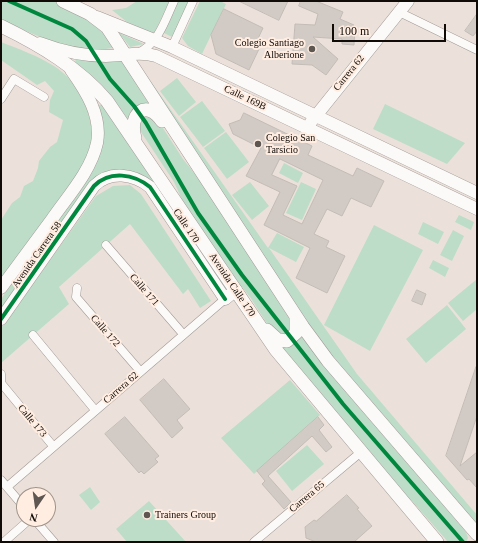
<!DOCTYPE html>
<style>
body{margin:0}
#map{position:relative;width:478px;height:543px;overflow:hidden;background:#ebe1da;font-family:Georgia,serif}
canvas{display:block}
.frame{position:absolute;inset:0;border:2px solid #100b07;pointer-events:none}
.north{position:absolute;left:16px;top:487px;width:40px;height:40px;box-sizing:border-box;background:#ffede1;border:1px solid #9f938a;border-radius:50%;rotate:193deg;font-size:11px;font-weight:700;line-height:16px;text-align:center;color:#100b07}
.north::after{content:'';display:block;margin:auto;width:14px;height:18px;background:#5d5651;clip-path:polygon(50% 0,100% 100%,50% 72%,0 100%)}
.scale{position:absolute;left:332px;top:24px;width:114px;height:18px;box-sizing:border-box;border:2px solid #100b07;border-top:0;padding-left:5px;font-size:12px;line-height:14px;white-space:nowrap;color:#100b07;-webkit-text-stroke:3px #ffede1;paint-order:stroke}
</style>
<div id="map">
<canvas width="478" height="543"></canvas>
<div class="frame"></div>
<div class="north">N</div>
<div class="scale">100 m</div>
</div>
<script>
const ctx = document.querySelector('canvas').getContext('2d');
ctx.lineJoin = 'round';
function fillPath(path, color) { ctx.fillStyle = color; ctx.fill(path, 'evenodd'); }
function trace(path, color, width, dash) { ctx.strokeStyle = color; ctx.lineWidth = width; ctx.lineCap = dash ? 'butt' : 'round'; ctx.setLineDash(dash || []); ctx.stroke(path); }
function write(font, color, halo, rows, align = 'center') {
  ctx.font = font + ' Georgia,serif'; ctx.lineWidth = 4; ctx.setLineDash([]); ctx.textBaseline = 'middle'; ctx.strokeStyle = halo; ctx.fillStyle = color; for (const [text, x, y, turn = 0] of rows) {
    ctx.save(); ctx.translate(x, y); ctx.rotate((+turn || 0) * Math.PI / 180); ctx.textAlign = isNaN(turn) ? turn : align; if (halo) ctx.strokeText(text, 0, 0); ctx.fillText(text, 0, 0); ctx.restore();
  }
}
fillPath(new Path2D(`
 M1 1H55L97 24 114 46 113 48C74 54 35 36 1 19Z
 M137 1H170L154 34 127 22 112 10 126 8Z
 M177 1H190L174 38 162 32Z
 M200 1H220L226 4 202 54 188 46 182 38Z
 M119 33 144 44 130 47Z
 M1 42C19 49 38 56 54 66 78 81 93 113 92 140 92 153 83 165 76 176L1 282V220L12 203 20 197 24 186 33 181 38 168 39 161 50 147 57 142 63 120 49 112 50 100 54 91 45 81 37 85 1 60Z
 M76 58H106L122 61 149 104 129 119 127 118 115 101 75 63Z
 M142 69 268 248 277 233 304 247 296 262 269 248 357 374 477 515V523L473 526 332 361Z
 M177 78 196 102 179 116 160 91Z
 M202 101 225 131 203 147 180 117Z
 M385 104 465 143 447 164 373 129Z
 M99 105H102L228 290 225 291 139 175C120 167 108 169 92 181L1 310V299L89 175 96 109Z
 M145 114 159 122 183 159 211 194 292 323 293 328 285 338 271 330 250 297 225 266 185 206 174 182 139 129 138 121Z
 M226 132 249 162 227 179 204 148Z
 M284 163 303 173 298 183 279 173Z
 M250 182 269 206 252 220 232 195Z
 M301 182 316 189 302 220 286 213Z
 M130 185 141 194 211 301 200 308 188 289 183 294 130 224 59 287 69 304 1 363V328L96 196 113 186Z
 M459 215 474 222 471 230 455 222Z
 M423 222 444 232 438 244 418 234Z
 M374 225 423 250 370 351 324 325Z
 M453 230 464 236 452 261 440 255Z
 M433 260 449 268 445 277 429 268Z
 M477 279V309L463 321 448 303Z
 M447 305 466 329 426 363 406 339Z
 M300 333 466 532 468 538 466 542H448L412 501 395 486 280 347Z
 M290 380 320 415 254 474 221 438Z
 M307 445 324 464 292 491 276 471Z
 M90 487 100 502 91 510 79 495Z
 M149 501 186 542H127L116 529Z`), '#bdddc9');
const building = new Path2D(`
 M239 1H288L279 20Z
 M301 1H316L343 12 340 19 354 25 352 28H355L354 45 342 44V39L313 37 338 59 326 75 312 65 292 64 295 24 315 25 318 14 299 6Z
 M224 9 263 28 254 47 259 49 249 70 216 54 211 35Z
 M477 14V31L473 36 465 31Z
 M244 113 312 146 308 155 353 176 357 168 384 181 371 207 351 198 342 216 327 209 314 234 329 241 326 247 345 256 327 293 296 278 310 248 264 225 280 192 246 176 261 148 233 134 229 124 240 120ZM280 159 323 180 302 224 283 215 297 186 272 175Z
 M417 290 426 294 422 305 412 301Z
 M476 367 477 416 460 466 477 452V488L469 479 467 480 446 456Z
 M164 379 190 409 177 420 183 428 172 438 140 400Z
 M125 417 159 456 155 459 158 462 144 474 141 471 139 473 105 434Z
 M318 417 324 425 319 430 332 447 326 452 312 436 268 476 291 502 284 509 262 484 265 481 257 471Z
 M347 495 359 508 357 509 372 526 354 542H316L306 538 305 527 314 520 316 521Z`);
fillPath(building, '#d2cac4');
trace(building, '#c3bcb6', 1);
const street = new Path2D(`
 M399 12 477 50
 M172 47 193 1
 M138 53C159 43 165 20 174 1
 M1 99 14 79 44 97
 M106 245 183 334
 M77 288 76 297 140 371
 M33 335 95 410
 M1 374V383L53 446
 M1 480 24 507
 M7 487 225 299
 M34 519 54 542
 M4 542 30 519
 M254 542 361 452`);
const secondary = new Path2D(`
 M97 17 172 47 477 193
 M40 43C61 51 84 56 106 56 123 56 139 51 156 56L477 209
 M311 122 408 1
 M1 288C18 265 35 242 52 219 68 196 91 171 97 143 102 116 86 91 71 70
 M1 319 94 186C110 170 134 174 150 187L225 299 236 290`);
const primary = new Path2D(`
 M63 1 90 14 107 27 303 327 328 361 477 534
 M1 26C40 45 79 68 107 101L276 350 437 542
 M135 138C128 114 146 98 162 121
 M267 330 278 340 287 341 296 333V318`);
trace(street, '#a09994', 9);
trace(secondary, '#a09994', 13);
trace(primary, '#a09994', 14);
trace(street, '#fcfaf9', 8);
trace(secondary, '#fcfaf9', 12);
trace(primary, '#fcfaf9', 13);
trace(new Path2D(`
 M9 1 72 29 86 41 110 79 134 106 146 123 198 213 242 275 343 404 463 542
 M1 319 94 186C110 170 134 174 150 187L225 299`), '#00873e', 4);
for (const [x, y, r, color] of [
 [312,49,4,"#5d5651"],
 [258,144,4,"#5d5651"],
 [147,515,4,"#5d5651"]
]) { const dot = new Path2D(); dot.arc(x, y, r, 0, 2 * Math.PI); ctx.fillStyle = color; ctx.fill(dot); trace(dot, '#ffede1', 1.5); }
write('10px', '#100b07', '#ffede1', [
 ["Colegio Santiago",304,43,"right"],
 ["Alberione",304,55,"right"],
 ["Colegio San",266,138],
 ["Tarsicio",266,150],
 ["Trainers Group",155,515]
], 'left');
write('10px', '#100b07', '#ffede1', [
 ["Carrera 62",349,73,-51],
 ["Calle 169B",245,98,25],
 ["Calle 170",186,226,56],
 ["Avenida Carrera 58",37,255,-55],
 ["Avenida Calle 170",232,285,56],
 ["Calle 171",144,290,49],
 ["Calle 172",105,331,49],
 ["Carrera 62",121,388,-41],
 ["Calle 173",32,421,50],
 ["Carrera 65",307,497,-40]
]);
</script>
